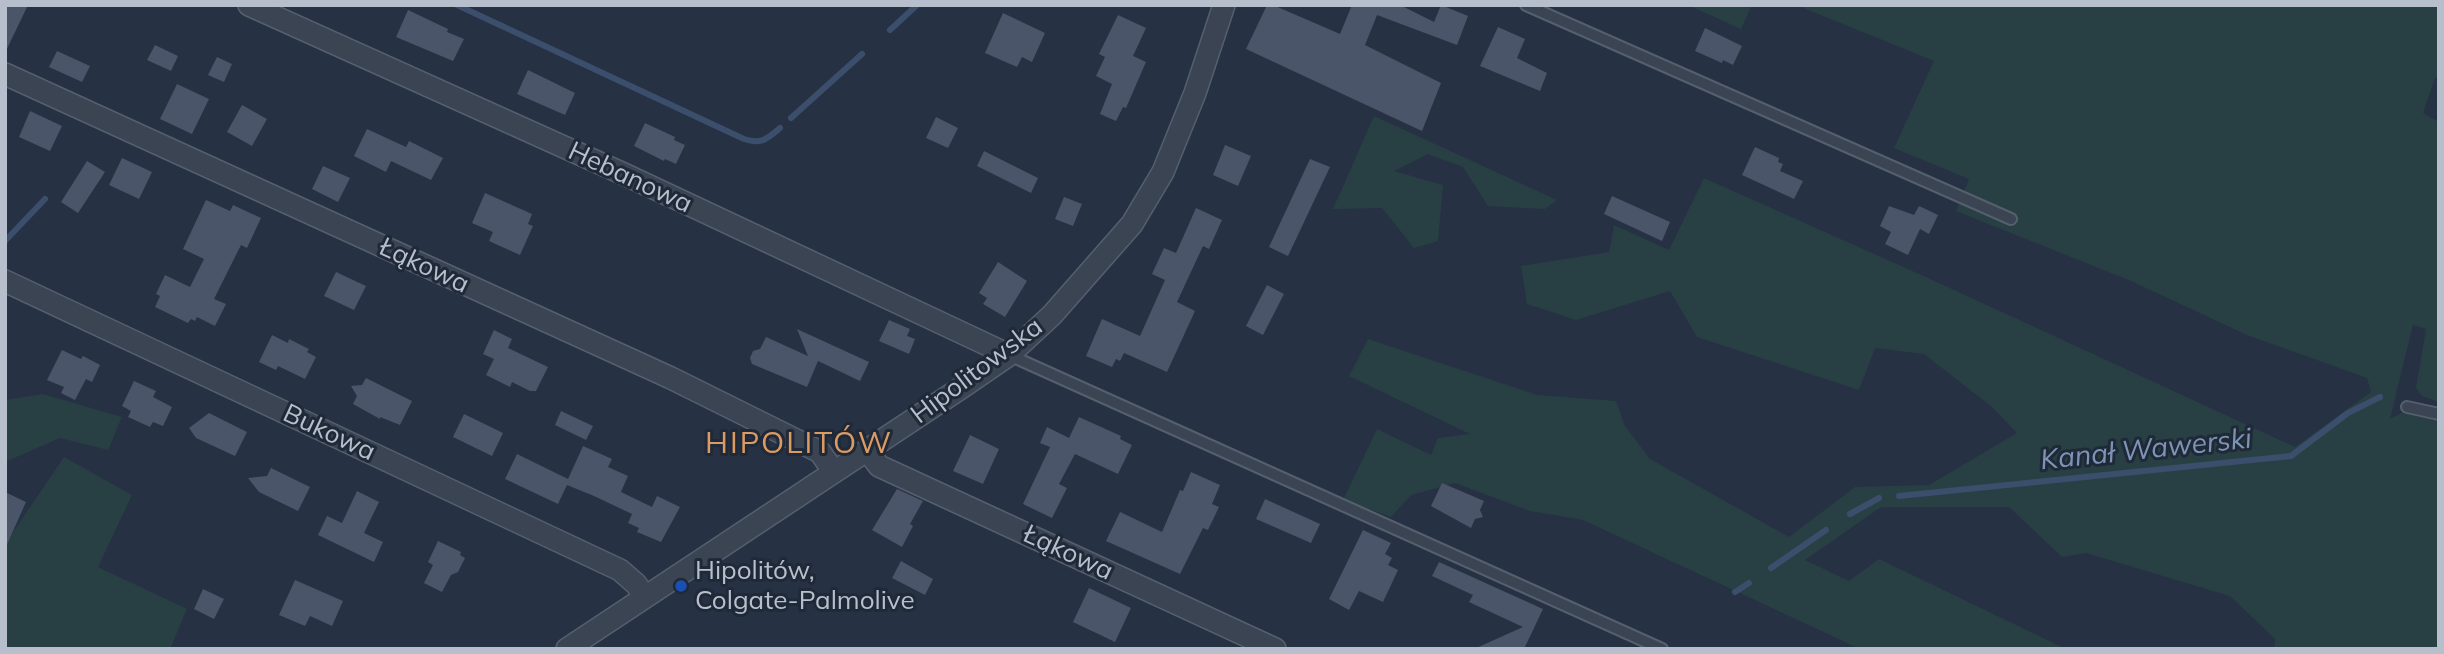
<!DOCTYPE html>
<meta charset="utf-8">
<style>
body{margin:0}
#map{position:relative;width:2444px;height:654px;overflow:hidden;background:#263143;font-family:Mulish,sans-serif}
canvas{display:block}
.frame{position:absolute;inset:0;border:7px solid #b7bfcc;pointer-events:none}
</style>
<div id="map">
<canvas width="2444" height="654"></canvas>
<div class="frame"></div>
</div>
<script>
const ctx = document.querySelector('canvas').getContext('2d');
ctx.lineJoin = 'round';
function fillPath(path, color) { ctx.fillStyle = color; ctx.fill(path, 'evenodd'); }
function trace(path, color, width, dash) { ctx.strokeStyle = color; ctx.lineWidth = width; ctx.lineCap = dash ? 'butt' : 'round'; ctx.setLineDash(dash || []); ctx.stroke(path); }
function write(font, color, halo, rows, align = 'center') {
  ctx.font = font + ' Mulish,sans-serif'; ctx.lineWidth = 6; ctx.setLineDash([]); ctx.textBaseline = 'middle'; ctx.strokeStyle = halo; ctx.fillStyle = color; for (const [text, x, y, turn = 0] of rows) {
    ctx.save(); ctx.translate(x, y); ctx.rotate((+turn || 0) * Math.PI / 180); ctx.textAlign = isNaN(turn) ? turn : align; if (halo) ctx.strokeText(text, 0, 0); ctx.fillText(text, 0, 0); ctx.restore();
  }
}
fillPath(new Path2D(`
 M1688 5H1752L1741 29Z
 M1796 5H2439V78H2435L2423 113 2439 122V402L2422 396 2416 388 2426 329 2413 325 2390 419 2401 413 2439 421V649H2274L2275 639 2230 596 2086 553 2062 557 2009 507H1881L1805 560 1849 581 1879 559 2066 649H1860L1583 520 1530 511 1455 483 1411 495 1391 517 1343 500 1377 429 1431 455 1438 438 1470 434 1349 376 1368 339 1537 395 1616 401 1625 426 1650 459 1789 537 1855 487 1929 485 2017 433 1992 407 1924 354 1875 348 1859 390 1697 337 1670 291 1576 320 1527 304 1521 266 1609 252 1614 225 1669 250 1704 178 1928 278 2295 447 2371 392 2367 378 2247 335 2131 281 1956 211 1969 179 1894 148 1934 61Z
 M1374 116 1557 200 1545 209 1488 206 1463 167 1428 154 1394 171 1443 185 1438 241 1414 248 1382 208 1333 209Z
 M43 394 122 417 108 450 60 438 5 462V400Z
 M64 457 132 495 98 567 187 609 170 649H5V544Z`), '#284044');
trace(new Path2D(`
 M457 5 744 139C761 145 767 139 780 128
 M890 30 917 5
 M791 118 862 54
 M5 241 45 199
 M1899 496 2291 456 2348 413 2380 397
 M1850 514 1879 498
 M1771 568 1826 530
 M1735 592 1749 583`), '#3b4e6c', 6);
fillPath(new Path2D(`
 M5 5H28L5 53Z
 M1267 5H1273L1340 34 1352 5H1400L1434 22 1441 5 1468 16 1457 45 1377 15 1365 45 1441 83 1422 131 1246 49Z
 M408 10 448 29 447 32 464 39 453 61 396 37Z
 M1003 13 1045 33 1032 62 1022 57 1017 67 985 53Z
 M1118 15 1146 28 1133 56 1146 62 1126 108 1123 107 1116 121 1100 114 1112 84 1096 76 1105 57 1099 54Z
 M1498 27 1525 39 1517 58 1547 73 1540 91 1480 66Z
 M1705 28 1742 46 1733 65 1723 60 1722 63 1695 51Z
 M155 45 178 56 171 71 147 60Z
 M57 51 90 66 82 82 49 67Z
 M217 57 232 64 224 82 208 75Z
 M528 70 575 93 565 115 517 94Z
 M177 84 209 99 192 134 160 119Z
 M242 105 267 119 252 146 227 132Z
 M30 111 62 126 50 151 19 137Z
 M936 117 958 128 948 148 926 138Z
 M645 123 675 137 674 140 685 145 676 164 665 159 664 161 634 146Z
 M367 129 406 147 409 141 443 158 431 180 391 161 386 172 354 156Z
 M1225 145 1251 156 1238 186 1213 175Z
 M1755 147 1779 158 1778 162 1783 164 1780 171 1803 181 1794 199 1742 175Z
 M984 151 1038 178 1031 193 977 166Z
 M122 158 152 172 139 199 109 185Z
 M1310 159 1330 167 1288 256 1269 247Z
 M87 161 105 172 78 213 61 202Z
 M323 166 350 178 338 202 312 189Z
 M485 193 532 214 528 224 533 226 520 255 489 241 493 232 472 223Z
 M1612 196 1670 222 1662 241 1604 214Z
 M1064 197 1082 204 1073 226 1055 219Z
 M206 200 230 211 233 205 261 218 247 248 241 245 214 299 226 304 215 326 197 317 195 321 191 319 188 323 155 307 160 296 156 294 165 275 190 287 204 259 183 249Z
 M1889 206 1914 215 1919 206 1938 215 1929 234 1920 229 1908 255 1885 244 1891 232 1880 226Z
 M1196 208 1222 220 1209 249 1203 246 1177 302 1195 311 1167 372 1124 353 1120 361 1116 359 1112 367 1086 356 1102 319 1140 336 1165 280 1152 274 1164 248 1176 253Z
 M998 262 1027 281 1005 317 983 304 987 298 979 293Z
 M336 272 366 286 354 310 324 296Z
 M1267 285 1284 294 1263 335 1246 326Z
 M889 320 910 329 907 336 915 339 909 354 879 341Z
 M797 329 869 362 860 381 818 361 807 387 752 364 750 358 753 351 760 349 766 337 808 356Z
 M494 330 512 339 508 348 548 367 536 391H530L512 382 510 387 486 375 494 359 483 354Z
 M272 335 288 343 289 339 309 349 307 352 316 357 305 379 278 366 276 370 259 362Z
 M62 350 81 359 83 356 100 365 92 382 86 379 75 400 61 393 64 387 47 380Z
 M366 378 412 401 400 425 380 417V419L353 404 357 396 351 386 362 385Z
 M134 381 156 391 153 397 172 407 163 426 153 422 150 427 128 417 131 411 122 406Z
 M561 411 593 426 586 440 555 425Z
 M209 413 247 432 235 456 196 438 189 428Z
 M464 414 503 433 492 456 453 437Z
 M1079 417 1121 436 1120 439 1132 445 1118 474 1075 454 1059 484 1067 488 1052 518 1023 504 1050 447 1040 443 1047 427 1069 438Z
 M970 435 999 449 983 484 953 471Z
 M583 446 612 459 608 467 628 476 621 492 652 507 657 496 680 507 661 542 637 532 639 528 628 523 632 514 594 496 567 485 558 504 505 479 517 454 568 479Z
 M271 468 310 487 298 511 259 492 248 478 267 476Z
 M1191 472 1220 485 1212 504 1219 507 1208 530 1203 528 1180 574 1106 541 1120 512 1162 532 1180 490 1183 491Z
 M1442 483 1484 501 1480 510 1483 517 1475 519 1471 528 1431 506Z
 M897 489 923 501 910 524 913 526 902 547 872 530Z
 M357 491 379 502 364 533 383 542 374 562 318 535 327 516 342 523Z
 M5 492 26 502 5 549Z
 M1265 499 1320 524 1311 543 1256 519Z
 M1363 530 1391 543 1385 554 1392 558 1388 565 1398 570 1383 602 1359 591 1349 610 1329 599Z
 M438 541 461 552 460 555 465 558 458 572 451 575 442 592 424 583 433 565 428 562Z
 M901 561 933 579 925 595 892 578Z
 M1439 562 1543 609 1524 649H1474L1523 627 1469 602 1473 595 1432 576Z
 M295 580 343 601 332 626 310 616 305 626 279 615Z
 M1089 588 1131 608 1115 642 1073 622Z
 M203 589 224 599 214 619 194 609Z`), '#4a5569');
const lane = new Path2D(`
 M1526 5 2011 219
 M1009 355 1662 649
 M2407 407 2439 414`);
const street = new Path2D(`
 M249 5 626 175 1009 355
 M5 74 671 378 820 452 834 472
 M5 281 620 570 636 584 645 597
 M867 450 879 466 1275 649
 M567 649 961 388 1009 355 1052 315 1132 224 1163 172 1195 93 1224 5`);
trace(lane, '#555f6d', 14);
trace(street, '#555f6d', 24);
trace(lane, '#3a4453', 10);
trace(street, '#3a4453', 21);
for (const [x, y, r, color] of [
 [681,586,7,"#1a4fb4"]
]) { const dot = new Path2D(); dot.arc(x, y, r, 0, 2 * Math.PI); ctx.fillStyle = color; ctx.fill(dot); trace(dot, '#1f2938', 2.5); }
write('26px', '#b7bfcc', '#1f2938', [
 ["Hebanowa",630,178,25],
 ["Łąkowa",424,266,25],
 ["Hipolitowska",977,371,-37],
 ["Bukowa",329,433,25],
 ["Łąkowa",1068,553,25]
]);
write('26px', '#b7bfcc', '#1f2938', [
 ["Hipolitów,",695,571],
 ["Colgate-Palmolive",695,601]
], 'left');
write('italic 28px', '#7e94b4', '#1f2938', [
 ["Kanał Wawerski",2146,450,-6]
]);
ctx.letterSpacing = '2px';
write('30px', '#da9b65', '#1f2938', [
 ["HIPOLITÓW",799,444]
]);
ctx.letterSpacing = '0px';
</script>
